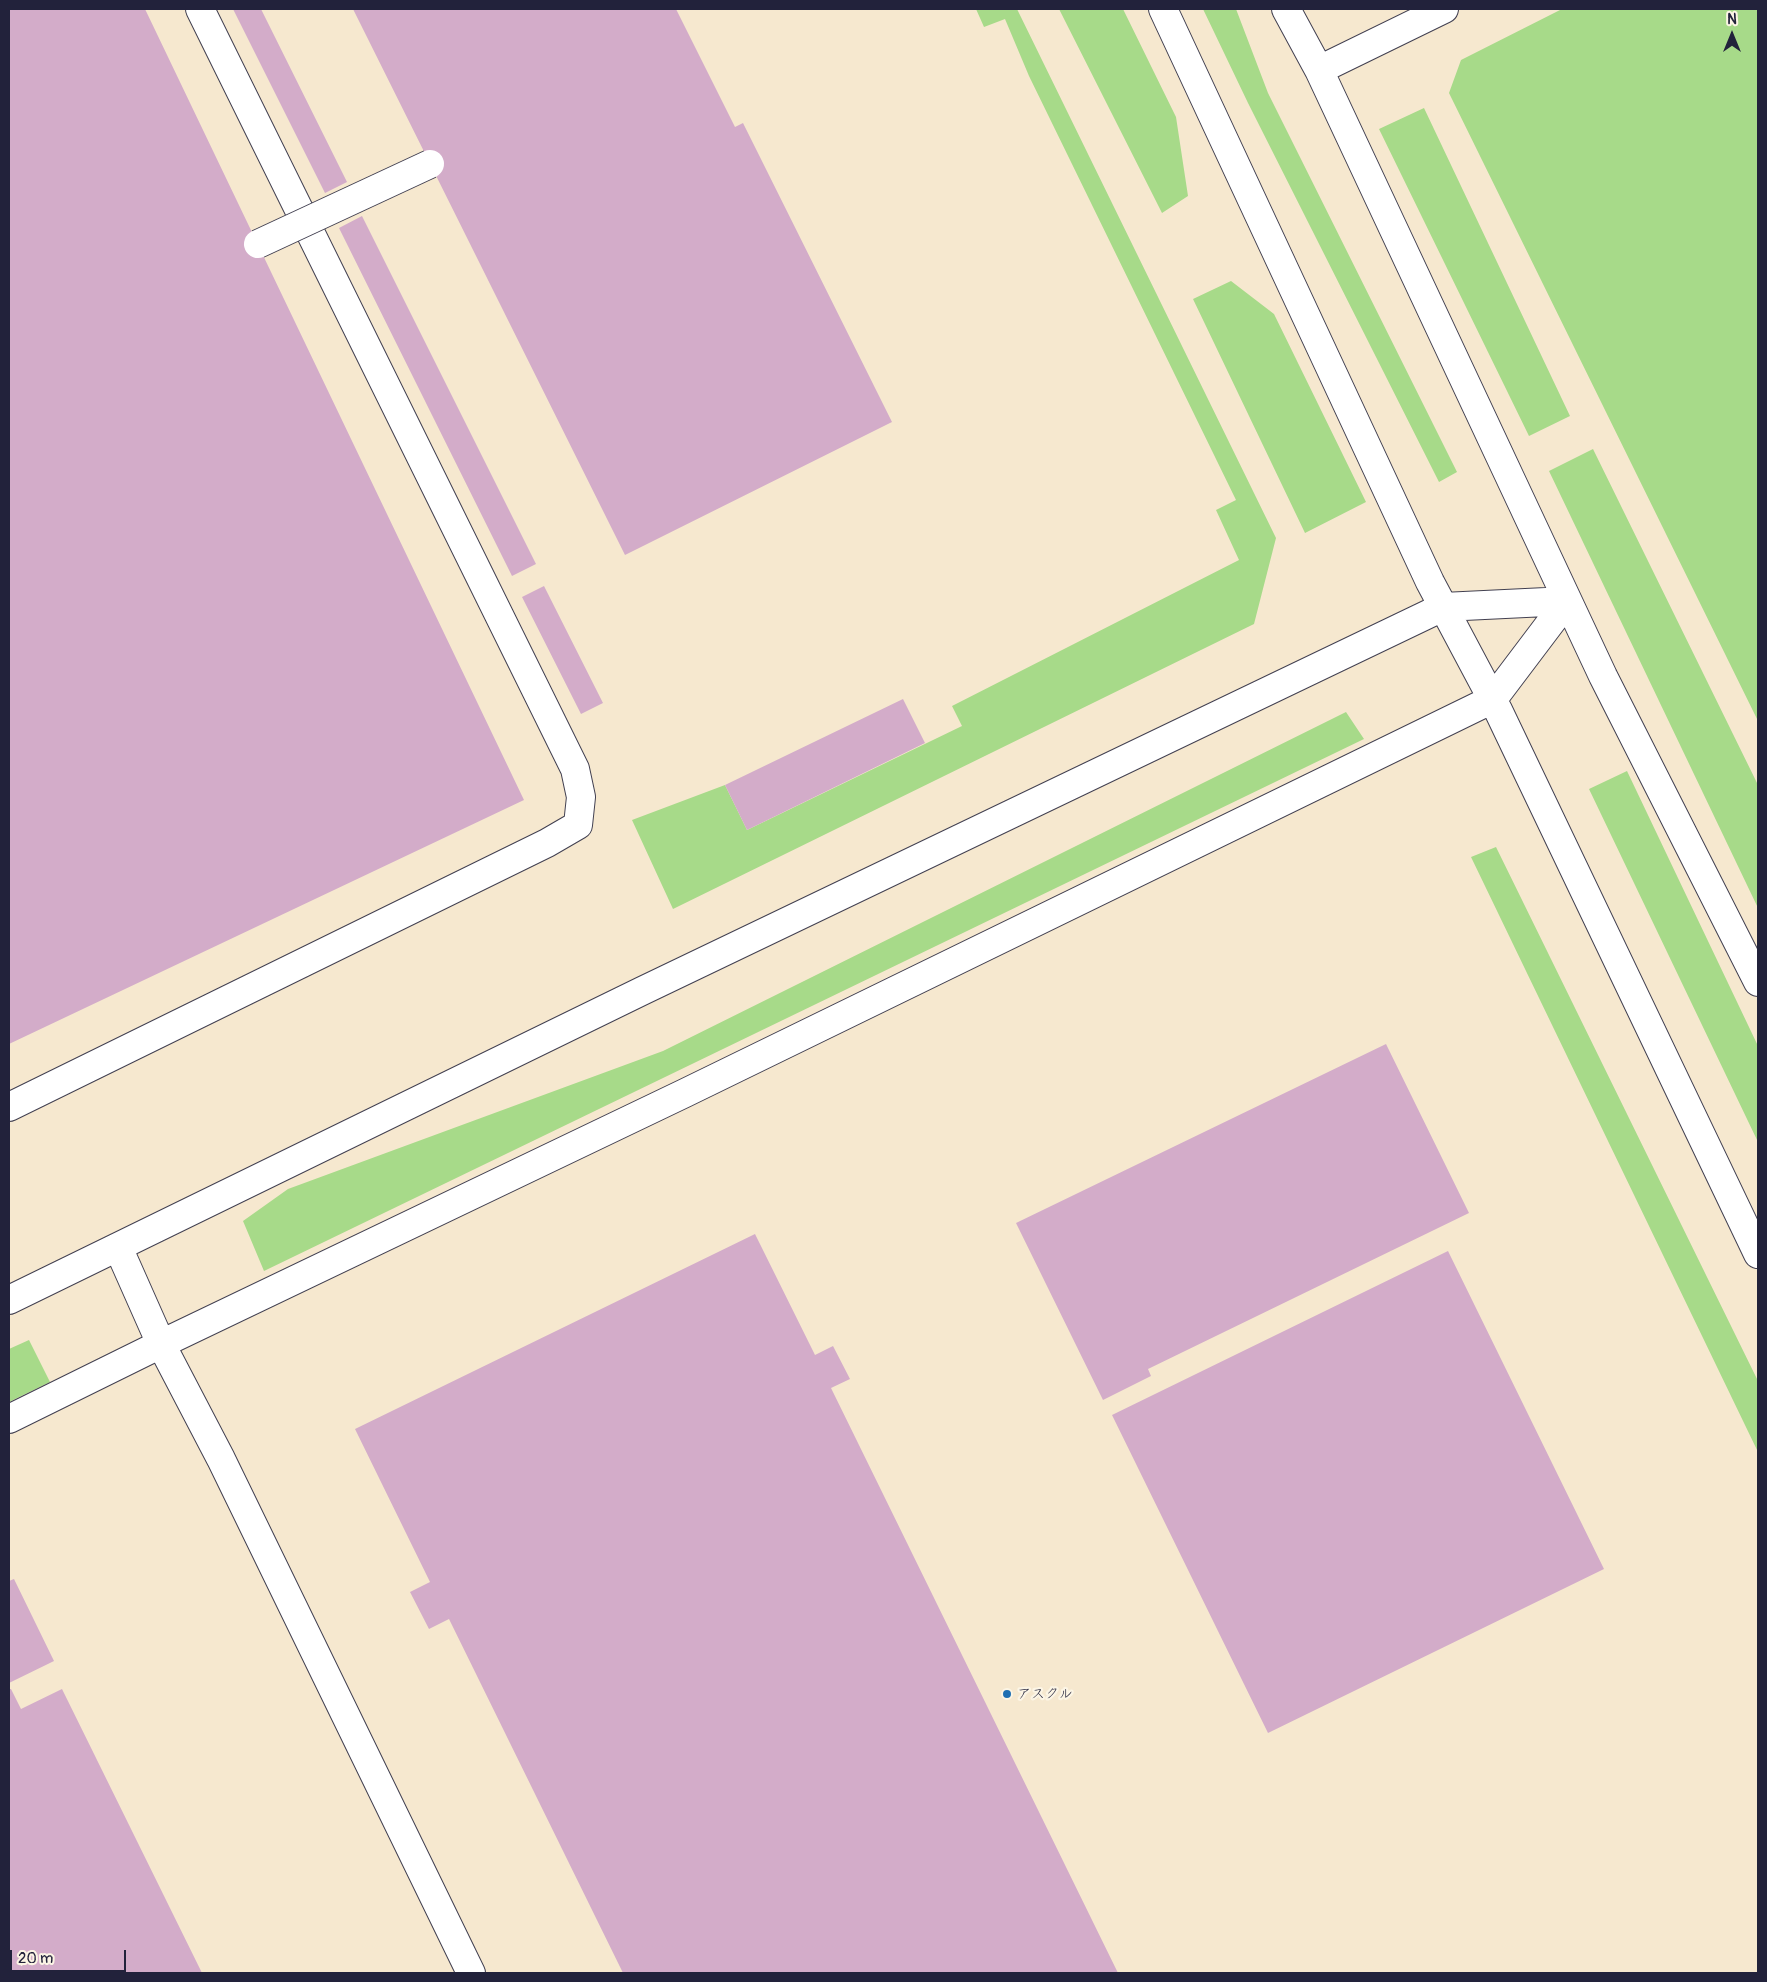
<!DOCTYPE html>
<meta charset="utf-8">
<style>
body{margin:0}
#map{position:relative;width:1767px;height:1982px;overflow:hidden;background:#f6e8cf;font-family:Pangolin,sans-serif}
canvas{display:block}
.frame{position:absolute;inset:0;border:10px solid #22223b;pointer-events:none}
.north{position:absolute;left:1707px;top:10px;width:50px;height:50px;-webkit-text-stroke:4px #fcf5e5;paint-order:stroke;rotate:0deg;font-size:14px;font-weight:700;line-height:20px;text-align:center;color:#22223b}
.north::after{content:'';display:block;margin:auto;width:18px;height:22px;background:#22223b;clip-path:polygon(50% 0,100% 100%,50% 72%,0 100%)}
.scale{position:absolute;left:10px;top:1950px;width:116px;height:22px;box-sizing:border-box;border:2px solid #22223b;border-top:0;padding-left:6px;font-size:15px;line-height:18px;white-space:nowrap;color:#22223b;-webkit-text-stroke:4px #fcf5e5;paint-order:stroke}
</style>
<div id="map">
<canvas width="1767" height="1982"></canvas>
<div class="frame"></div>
<div class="north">N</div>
<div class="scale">20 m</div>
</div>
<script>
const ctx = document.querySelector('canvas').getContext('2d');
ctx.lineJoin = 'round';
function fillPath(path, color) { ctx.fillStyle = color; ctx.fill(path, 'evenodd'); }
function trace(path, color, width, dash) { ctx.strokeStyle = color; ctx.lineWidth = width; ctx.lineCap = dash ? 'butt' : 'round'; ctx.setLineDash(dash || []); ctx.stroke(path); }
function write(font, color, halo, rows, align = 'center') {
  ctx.font = font + ' Pangolin,"Klee One",sans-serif'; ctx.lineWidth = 4.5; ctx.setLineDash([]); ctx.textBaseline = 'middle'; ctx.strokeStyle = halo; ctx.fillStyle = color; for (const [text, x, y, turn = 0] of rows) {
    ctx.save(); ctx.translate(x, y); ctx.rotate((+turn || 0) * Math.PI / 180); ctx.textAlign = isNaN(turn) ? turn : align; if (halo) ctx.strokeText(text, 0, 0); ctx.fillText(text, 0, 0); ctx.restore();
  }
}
fillPath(new Path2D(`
 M976 9H1017L1276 538 1254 624 673 909 632 820 725 785 747 830 962 726 952 706 1239 560 1216 510 1236 500 1029 76 1005 19 984 27Z
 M1059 9H1123L1176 117 1188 196 1162 213Z
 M1203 9H1236L1268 93 1457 472 1439 482 1248 103Z
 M1562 9H1758V721L1449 93 1461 60Z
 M1424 108 1570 416 1529 436 1379 129Z
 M1231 281 1274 314 1366 502 1305 533 1193 299Z
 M1593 449 1758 785V908L1549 471Z
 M1346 712 1364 739 264 1271 243 1221 288 1189 663 1051Z
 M1627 771 1758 1046V1142L1589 789Z
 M1496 847 1758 1381V1452L1471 857Z
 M29 1340 50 1382 9 1402V1349Z`), '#a7da89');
fillPath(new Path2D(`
 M9 9H145L524 800 9 1044Z
 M233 9H261L347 182 325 193Z
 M353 9H676L735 127 743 123 892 422 625 555Z
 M362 216 536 564 512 576 339 228Z
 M544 586 603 703 581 714 522 597Z
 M903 699 925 743 747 830 725 785Z
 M1386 1044 1469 1213 1148 1369 1151 1376 1103 1400 1016 1223Z
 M755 1234 815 1355 833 1346 850 1379 831 1388 1118 1973H623L449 1619 429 1629 410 1592 430 1582 355 1429Z
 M1448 1251 1604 1569 1268 1733 1112 1415Z
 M14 1579 54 1661 9 1683V1581Z
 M9 1689H11L21 1709 62 1689 202 1973H9Z`), '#d3acc9');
const minor = new Path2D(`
 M1163 9 1430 582 1498 710 1758 1254
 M1286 9 1319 70 1603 676 1758 982
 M1319 70 1444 9
 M9 1107 547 843 578 825 581 797 575 769 200 9
 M118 1247 161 1344 221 1459 471 1973
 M9 1300 642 991 1443 607 1567 601
 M9 1419 161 1344 685 1093 1493 699 1567 601`);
trace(minor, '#424051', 30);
trace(minor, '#fff', 28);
const minorBridge = new Path2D(`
 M258 244 430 164`);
trace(minorBridge, '#424051', 30, []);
trace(minorBridge, '#fff', 28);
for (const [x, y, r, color] of [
 [1007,1694,5,"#1f6fb2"]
]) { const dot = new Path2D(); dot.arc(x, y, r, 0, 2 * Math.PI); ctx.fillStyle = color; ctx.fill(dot); trace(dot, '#fcf5e5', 2); }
write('14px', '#22223b', '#fcf5e5', [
 ["アスクル",1017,1694]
], 'left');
</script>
